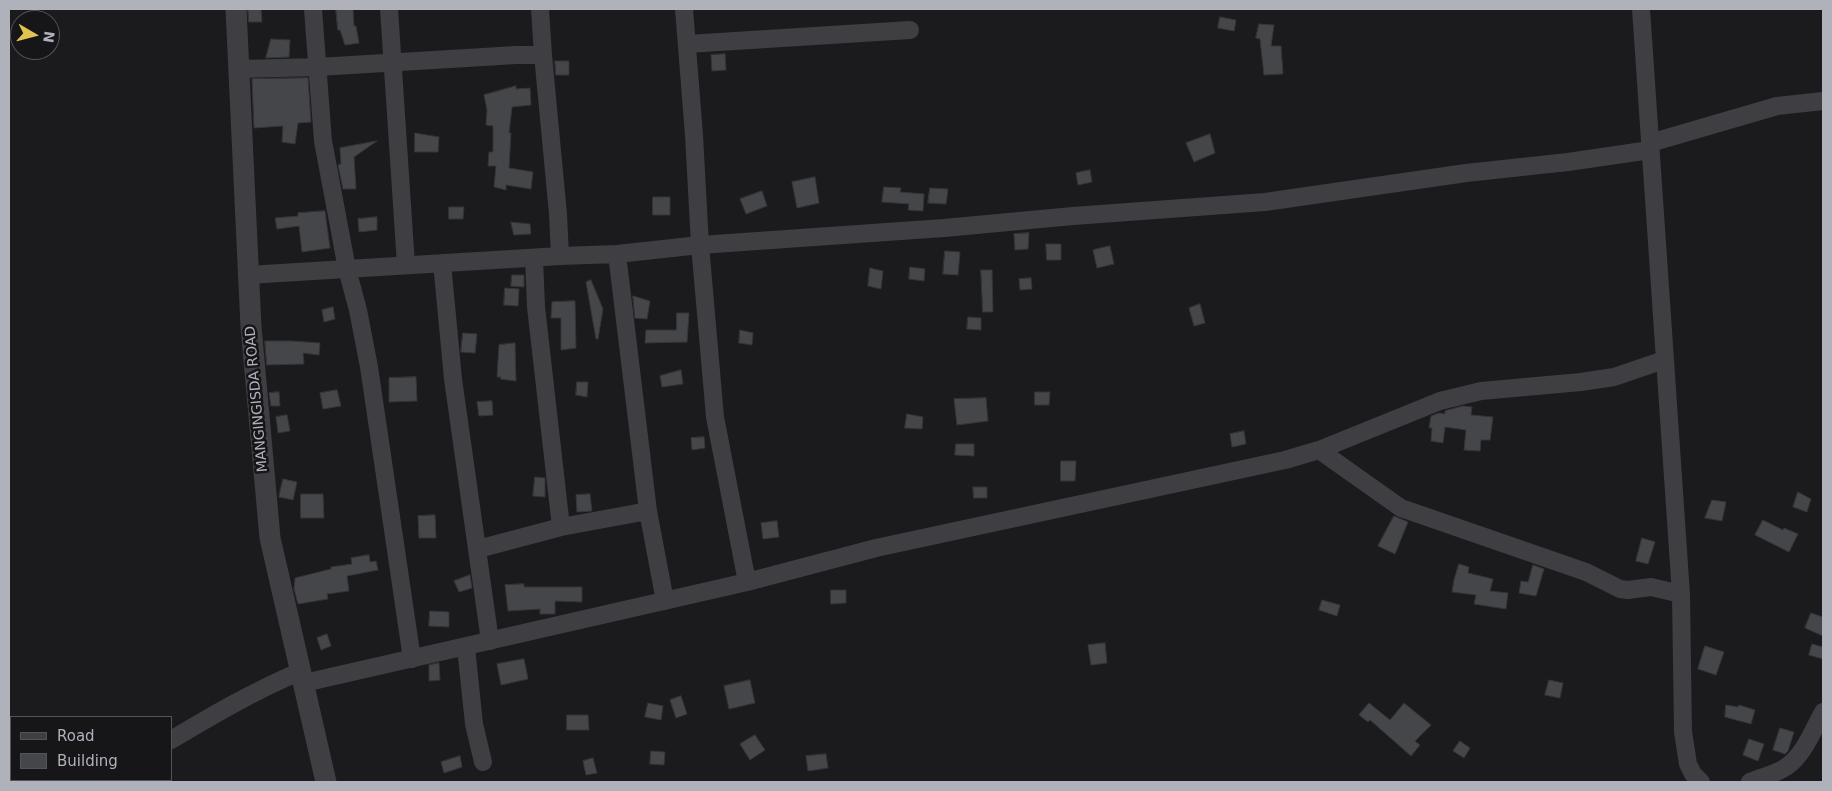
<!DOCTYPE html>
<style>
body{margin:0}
#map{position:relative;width:1832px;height:791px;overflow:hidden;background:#1b1b1d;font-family:"DejaVu Sans",sans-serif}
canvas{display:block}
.frame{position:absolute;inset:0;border:10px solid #afb1bb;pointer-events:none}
.legend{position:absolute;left:10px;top:716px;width:162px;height:65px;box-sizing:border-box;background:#161618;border:1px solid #535459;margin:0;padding:6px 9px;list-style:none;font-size:15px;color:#afb1bb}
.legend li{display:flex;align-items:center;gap:10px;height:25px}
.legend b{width:25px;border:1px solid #535459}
.north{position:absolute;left:10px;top:10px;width:50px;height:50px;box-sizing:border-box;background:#161618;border:1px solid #535459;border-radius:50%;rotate:98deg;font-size:14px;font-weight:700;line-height:20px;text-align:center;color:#afb1bb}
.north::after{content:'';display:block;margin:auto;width:18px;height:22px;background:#e0c44f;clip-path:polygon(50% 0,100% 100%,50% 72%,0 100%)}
</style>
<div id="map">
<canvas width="1832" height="791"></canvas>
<div class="frame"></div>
<ul class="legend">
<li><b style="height:6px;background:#3e3e43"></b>Road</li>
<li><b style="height:14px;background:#454649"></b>Building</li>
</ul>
<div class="north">N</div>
</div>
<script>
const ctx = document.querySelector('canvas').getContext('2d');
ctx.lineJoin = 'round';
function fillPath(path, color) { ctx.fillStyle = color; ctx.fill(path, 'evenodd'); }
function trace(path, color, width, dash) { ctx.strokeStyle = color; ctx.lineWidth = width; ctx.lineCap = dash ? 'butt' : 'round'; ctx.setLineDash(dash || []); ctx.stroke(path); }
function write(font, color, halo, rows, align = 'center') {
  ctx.font = font + ' "DejaVu Sans",sans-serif'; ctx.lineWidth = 5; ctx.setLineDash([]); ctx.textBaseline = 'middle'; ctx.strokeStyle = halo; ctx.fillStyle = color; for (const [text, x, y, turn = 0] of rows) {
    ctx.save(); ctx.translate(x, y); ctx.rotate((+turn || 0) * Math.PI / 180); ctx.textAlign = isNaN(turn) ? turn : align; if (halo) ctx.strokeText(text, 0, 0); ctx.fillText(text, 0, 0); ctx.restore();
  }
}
const building = new Path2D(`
 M248 9H261L262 22H249Z
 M336 9H353L354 26H356L359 43 345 45 340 30H338Z
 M1220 17 1236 20 1234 31 1218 28Z
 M1259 24 1274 25 1271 46H1281L1283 74 1264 75 1260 39 1256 38Z
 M271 39 290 40 289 57 266 58Z
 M725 54 726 70 712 71 711 55Z
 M555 61H569V75H556Z
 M308 78 311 122 298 123 295 144 282 142 283 126 254 128 252 79Z
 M516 86V89L530 88 531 105 512 107 509 133H511L509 168 533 172 531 189 506 185V190L494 187 496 166H488L489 152H493V126L486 125 487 110 484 95Z
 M415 133 439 137 438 152H415Z
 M1210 134 1215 153 1194 162 1186 143Z
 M377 141 354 157 356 189H343L338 165 341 164 340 148Z
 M1090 170 1092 182 1078 185 1076 173Z
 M815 177 819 203 797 208 792 182Z
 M884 187 901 188 900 192 924 194 923 211 908 210 909 204 882 202Z
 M930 188 948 189 946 204 928 203Z
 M762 191 767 206 746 214 740 199Z
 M653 197H670V215H653Z
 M449 207H464L463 219H449Z
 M325 211 330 248 302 252 299 226 277 229 275 218 298 216V213Z
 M377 217V230L359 232 358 219Z
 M511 222 530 224 531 234 514 235Z
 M1029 233 1028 249 1015 250 1014 234Z
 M1046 244H1061V260H1047Z
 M1110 246 1114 264 1097 268 1093 250Z
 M945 251 960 252 958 275 943 274Z
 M910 267 925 269 924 281 909 279Z
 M870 268 883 271 881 289 868 286Z
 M981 270H992L993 312H983Z
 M512 275H524V287L511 286Z
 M1031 278 1032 289 1020 290 1019 279Z
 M591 280 603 309 598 339H596L586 282Z
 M505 288 519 289 518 306 504 305Z
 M633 296 650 301 647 319 635 318Z
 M575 301 576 348 561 350V318H551L552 302Z
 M1200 304 1205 323 1194 326 1189 308Z
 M333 307 335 319 324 322 322 310Z
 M677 313H689L687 342 645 343 646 330H676Z
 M968 317 981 318V330L967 329Z
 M740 330 753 333 752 345 739 343Z
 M463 333 477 334 475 353 461 352Z
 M265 341H292L320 343 319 355 303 353 304 364 267 365Z
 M515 343 516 381 500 379 501 377H497L499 345Z
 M681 370 683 384 662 387 660 376Z
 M416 377 417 401 389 402V378Z
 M577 382H588L587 397 576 395Z
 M337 390 341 406 323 409 320 393Z
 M279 392 280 406H271L269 393Z
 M1035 392H1050L1049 405H1035Z
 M986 398 988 421 957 425 954 399Z
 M492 401 493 415 479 416 477 402Z
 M1463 406 1472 407 1471 415 1493 417 1490 440H1481L1480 451 1464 450 1466 430 1445 427 1443 443 1431 441 1432 428H1429L1431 416 1439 413 1445 414V411Z
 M907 414 923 417 922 429 905 428Z
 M287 415 290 431 278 433 276 417Z
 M1244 431 1246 444 1232 447 1230 434Z
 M704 437 705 448 692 450 691 438Z
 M956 444H974V456L955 455Z
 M1061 461H1076L1075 481H1061Z
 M535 477 545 478V497L533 496Z
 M283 479 297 482 293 500 279 497Z
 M973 487H987V498H974Z
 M1798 492 1811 499 1807 512 1793 507Z
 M301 494H323L324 518H301Z
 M590 494 592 511 577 512 576 495Z
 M1712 500 1726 502 1722 521 1705 518Z
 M435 515 436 538H419L418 516Z
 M1394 516 1408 522 1395 554 1378 546Z
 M1763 520 1783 530 1784 528 1798 534 1789 552 1755 535Z
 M777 521 779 537 763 539 761 523Z
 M1642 538 1655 542 1648 564 1636 561Z
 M369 555 370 562 376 561 378 570 347 576 349 591 327 594 328 599 298 604 294 589 295 578 331 569V567L352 564 351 558Z
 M1459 564 1469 567 1468 573 1493 579 1490 591 1508 593 1506 609 1474 604 1476 595 1452 592 1454 580Z
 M1533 565 1544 569 1536 596 1519 593 1521 581 1528 582Z
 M470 575 472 588 459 592 454 581Z
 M524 584V587H582V602L555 601V614H540V609L508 611 505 585Z
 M831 590H846V603L831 604Z
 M1322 600 1340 605 1337 616 1319 610Z
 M430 611 449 612V627L429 626Z
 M1811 613 1823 617V636L1805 628Z
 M327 634 331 646 321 650 317 638Z
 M1105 643 1107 663 1091 665 1088 645Z
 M1812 644 1823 647V659L1809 655Z
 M1705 646 1724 652 1716 675 1698 669Z
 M524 659 528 679 501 685 497 664Z
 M439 663 440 680 429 681V665Z
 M750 680 755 703 729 709 724 686Z
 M1549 680 1563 683 1560 698 1545 695Z
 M681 696 687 714 676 718 670 700Z
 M648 703 663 706 661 720 645 717Z
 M1369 703 1390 720 1404 703 1431 725 1415 741 1420 745 1411 756 1370 720 1368 722 1359 715Z
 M1726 705 1738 707 1739 705 1755 710 1751 724 1725 717Z
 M567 715H588L589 730H567Z
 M1780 728 1794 732 1788 751 1785 754 1773 750Z
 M755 735 765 750 750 760 740 744Z
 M1749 739 1764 744 1758 761 1743 755Z
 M1460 741 1470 748 1464 758 1453 751Z
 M651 751 665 752 664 765 650 764Z
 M826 754 828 768 808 771 806 756Z
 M460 756 462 767 444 773 441 762Z
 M593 758 597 773 586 775 583 761Z`);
fillPath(building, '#454649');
trace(building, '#353538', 1);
trace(new Path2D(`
 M313 9 323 141 347 269 358 310 369 367 412 659
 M389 9 406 265
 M540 9 543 55
 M684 9 694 135 700 245 715 417 747 582
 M1641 9 1681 594 1683 732 1688 764 1693 774 1701 782
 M687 44 910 30
 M239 69 318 67 516 55H543L558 214 560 256
 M1650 143 1777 106 1823 101
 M617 254 648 511
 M442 263 453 379 490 641
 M248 275 560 256 617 254 700 245 944 228 1073 216 1265 202 1466 173 1568 162 1650 150
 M1319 450 1401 508 1586 572 1620 589 1628 590 1651 587 1681 594
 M561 527 648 511 665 601
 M478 549 561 527 536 307 534 258
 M466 647 474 724 483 762
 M304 683 747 582 876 548 1285 460 1319 450 1440 401 1481 391 1581 382 1614 377 1664 360
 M171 740C213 715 254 691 299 672
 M99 782 104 780
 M1750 782C1761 777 1776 774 1786 767 1804 755 1813 730 1823 712`), '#3e3e43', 18);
trace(new Path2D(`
 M236 9 251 327 270 538 326 782`), '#3e3e43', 21);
write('14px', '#afb1bb', '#161618', [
 ["MANGINGISDA ROAD",257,399,-95]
]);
</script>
